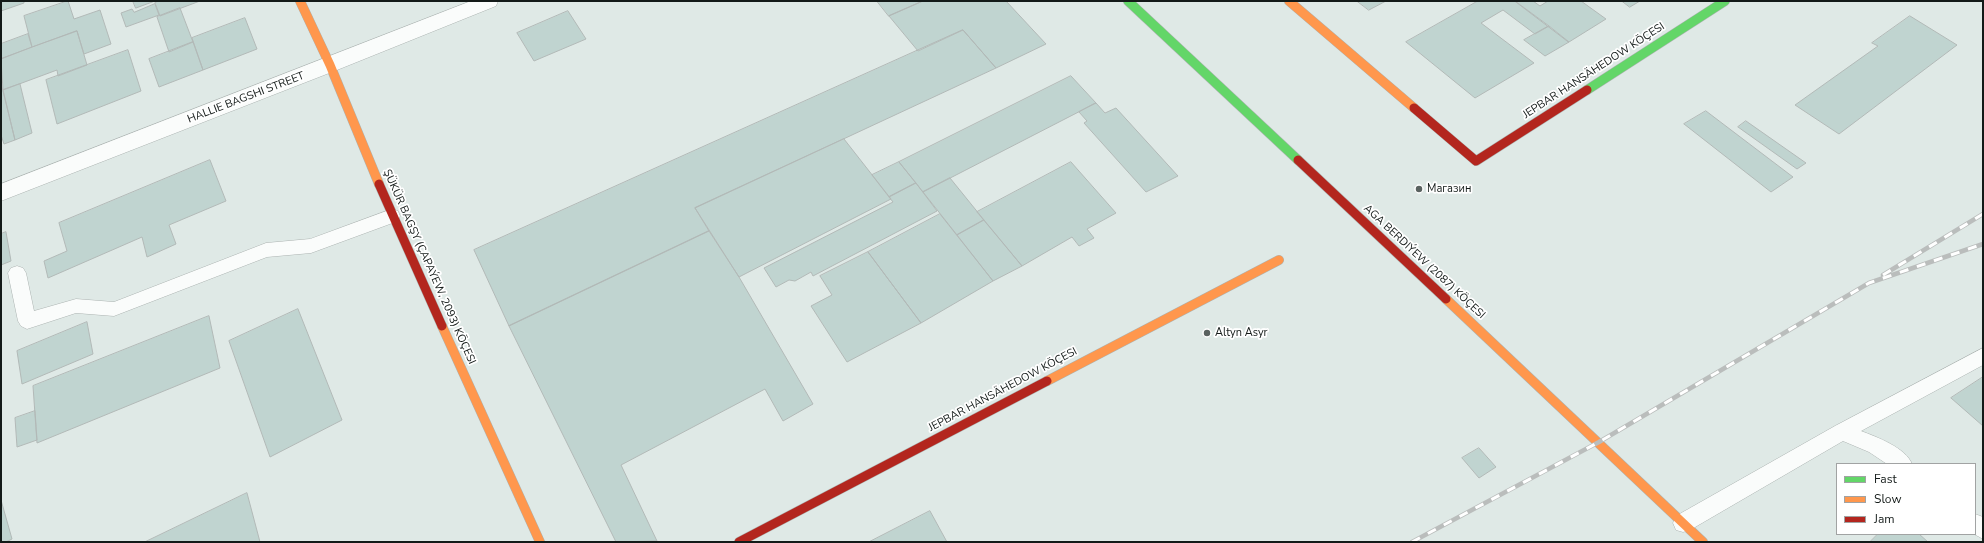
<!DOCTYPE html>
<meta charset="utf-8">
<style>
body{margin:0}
#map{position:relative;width:1984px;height:543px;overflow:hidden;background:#dfe9e6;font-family:"Nunito Sans",sans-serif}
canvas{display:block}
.frame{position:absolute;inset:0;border:2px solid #131a18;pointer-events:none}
.legend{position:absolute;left:1836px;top:463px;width:140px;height:72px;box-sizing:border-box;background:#fff;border:1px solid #a1a3a3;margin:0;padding:5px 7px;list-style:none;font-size:12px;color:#131a18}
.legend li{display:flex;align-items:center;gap:8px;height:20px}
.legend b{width:20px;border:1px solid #a1a3a3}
</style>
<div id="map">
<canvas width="1984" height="543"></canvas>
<div class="frame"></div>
<ul class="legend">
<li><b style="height:5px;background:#63d668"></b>Fast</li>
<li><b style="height:5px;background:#ff974d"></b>Slow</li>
<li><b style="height:5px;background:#b3261e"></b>Jam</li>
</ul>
</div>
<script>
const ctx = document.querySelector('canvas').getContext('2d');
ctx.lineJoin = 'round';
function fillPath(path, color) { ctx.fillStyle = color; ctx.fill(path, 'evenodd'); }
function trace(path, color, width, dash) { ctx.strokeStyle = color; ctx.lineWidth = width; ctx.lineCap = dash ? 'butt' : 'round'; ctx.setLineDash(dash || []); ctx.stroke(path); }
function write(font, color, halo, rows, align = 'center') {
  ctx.font = font + ' "Nunito Sans",sans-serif'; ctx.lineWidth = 3.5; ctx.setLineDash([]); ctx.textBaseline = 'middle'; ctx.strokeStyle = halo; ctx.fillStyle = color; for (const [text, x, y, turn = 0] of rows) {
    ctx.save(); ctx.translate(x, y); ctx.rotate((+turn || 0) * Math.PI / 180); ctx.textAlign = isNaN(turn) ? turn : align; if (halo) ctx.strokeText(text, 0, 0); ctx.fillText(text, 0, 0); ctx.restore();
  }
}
const building = new Path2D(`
 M1 1H24V3L1 11Z
 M68 1 74 19 100 10 111 44 84 54 77 31 32 47 24 16Z
 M133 1H155L136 8Z
 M159 1H200L160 16 155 3Z
 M877 1H923L889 16Z
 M923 1H1006L1046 44 996 68 963 30 918 51 889 16Z
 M1357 1H1386L1369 10Z
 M1478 1H1515L1549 26 1535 34 1503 10 1481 23 1534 63 1475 98 1406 42Z
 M1515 1H1533L1540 6 1548 1H1581L1606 19 1569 42Z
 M1622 1H1640L1630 7Z
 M155 4 159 15 126 27 121 13 132 9 134 12Z
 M180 8 193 42 169 52 157 17Z
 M568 11 586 39 534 61 517 33Z
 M1910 16 1957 45 1839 134 1795 105 1878 46 1872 43Z
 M245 18 257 49 203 70 192 38Z
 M1549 26 1569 42 1545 56 1524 40Z
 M963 30 996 68 695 208 709 231 509 326 474 250Z
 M77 31 87 65 58 76 57 70 3 90 1 59Z
 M28 34 32 47 1 59V44Z
 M193 42 203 70 159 87 149 59Z
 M128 50 141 91 57 124 46 80Z
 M1071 76 1096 103 923 192 899 162Z
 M1 83 15 140 4 144 1 135Z
 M20 84 32 133 15 140 3 90Z
 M1096 103 1105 113 1116 108 1178 176 1146 192 1084 123 1087 121 1079 112Z
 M1706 111 1793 177 1771 192 1684 124Z
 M1746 121 1806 163 1797 169 1738 127Z
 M844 139 891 199 739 277 695 208Z
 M210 160 226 201 169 225 176 244 147 257 142 237 48 278 44 261 67 251 59 223Z
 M899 162 916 183 889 197 872 175Z
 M1071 162 1116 213 1087 229 1094 238 1079 246 1072 237 1022 266 977 212Z
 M950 178 984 220 957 235 923 192Z
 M916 183 937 211 813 276 811 272 795 281 789 280 776 287 764 268 893 202 889 197Z
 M940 214 993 281 921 323 868 252Z
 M984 220 1022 266 993 281 957 235Z
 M709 231 739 277 813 404 783 421 765 389 621 465 657 541 616 542 509 326Z
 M6 232 11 261 1 265V234Z
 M868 252 921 323 847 362 811 306 832 295 820 276Z
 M298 309 342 420 270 457 229 341Z
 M209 316 220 368 37 443 33 386Z
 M87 322 93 354 22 384 17 351Z
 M1983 377V426L1951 398Z
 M35 411 37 440 17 447 15 418Z
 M1479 448 1496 467 1479 478 1462 458Z
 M247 493 260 542H145Z
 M1 500 12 539 6 542H1Z
 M930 511 947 542H869Z
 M1878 534H1919L1928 542H1870Z`);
fillPath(building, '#c0d4d0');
trace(building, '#b2b9b7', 1);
const lane = new Path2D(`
 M392 209 398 211 400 216 398 221 311 253 267 257 114 316 76 313 27 329 21 326 18 321 8 273 11 268 17 266 23 268 26 273 34 311 76 299 114 302 266 243 310 239Z
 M1983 348V365L1861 431C1877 437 1906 448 1912 464H1887L1869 452 1843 441 1690 530 1683 532 1676 530 1673 523 1676 516 1835 426Z
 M1975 514 1983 517V539L1974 534Z`);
const street = new Path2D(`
 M471 1H498L496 6 337 70 1 201V184Z`);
const fast = new Path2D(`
 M1128 1 1298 160
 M1587 90 1725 1`);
const slow = new Path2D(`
 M300 1 330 65 379 184
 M1289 1 1414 108
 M1446 299 1703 542
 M442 326 540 542
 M1047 381 1279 260`);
const jam = new Path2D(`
 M1414 108 1476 161 1587 90
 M1298 160 1446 299
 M379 184 442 326
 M739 542 1047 381`);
trace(lane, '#acb3b1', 1);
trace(street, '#acb3b1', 1);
trace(fast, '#acb3b1', 10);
trace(slow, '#acb3b1', 10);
trace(jam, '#acb3b1', 10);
fillPath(lane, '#fafcfb');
fillPath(street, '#fafcfb');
trace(fast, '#63d668', 9);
trace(slow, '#ff974d', 9);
trace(jam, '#b3261e', 9);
const rail = new Path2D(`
 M1883 275 1983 214
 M1412 542 1599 442 1869 283 1983 244`);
trace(rail, '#babdbc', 4.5);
trace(rail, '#fff', 3, [9]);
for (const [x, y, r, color] of [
 [1419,189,4,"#5a6260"],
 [1207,333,4,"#5a6260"]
]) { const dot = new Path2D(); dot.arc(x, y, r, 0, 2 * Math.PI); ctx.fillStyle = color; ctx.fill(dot); trace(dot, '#fff', 1.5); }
write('11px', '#131a18', '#fff', [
 ["JEPBAR HANSÄHEDOW KÖÇESI",1594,71,-33],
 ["HALLIE BAGSHI STREET",246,98,-21],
 ["AGA BERDIÝEW (2087) KÖÇESI",1424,262,43],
 ["ŞÜKÜR BAGŞY (ÇAPAÝEW, 2093) KÖÇESI",429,267,66],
 ["JEPBAR HANSÄHEDOW KÖÇESI",1003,390,-28]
]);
write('11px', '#131a18', '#fff', [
 ["Магазин",1427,189],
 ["Altyn Asyr",1215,333]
], 'left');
</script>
